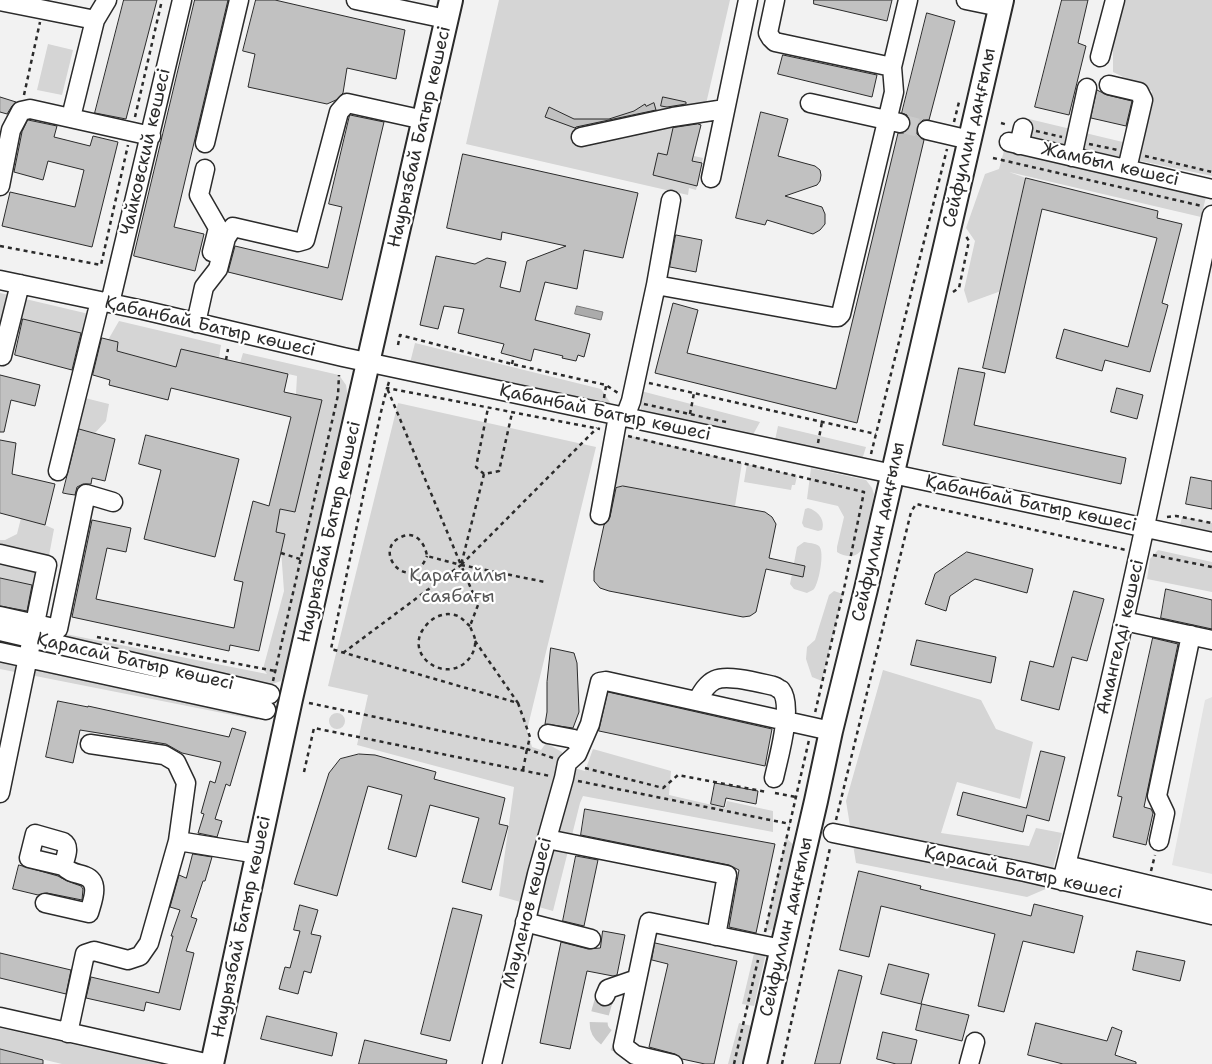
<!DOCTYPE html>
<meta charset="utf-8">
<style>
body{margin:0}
canvas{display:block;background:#f2f2f2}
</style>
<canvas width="1212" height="1064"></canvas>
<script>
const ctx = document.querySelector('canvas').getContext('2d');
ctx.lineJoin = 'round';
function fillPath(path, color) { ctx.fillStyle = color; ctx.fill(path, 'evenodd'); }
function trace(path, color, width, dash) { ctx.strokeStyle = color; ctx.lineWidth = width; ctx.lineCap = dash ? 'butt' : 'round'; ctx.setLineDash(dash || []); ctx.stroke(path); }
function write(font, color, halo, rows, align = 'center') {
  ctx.font = font + ' "Shantell Sans",sans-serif'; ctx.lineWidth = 4.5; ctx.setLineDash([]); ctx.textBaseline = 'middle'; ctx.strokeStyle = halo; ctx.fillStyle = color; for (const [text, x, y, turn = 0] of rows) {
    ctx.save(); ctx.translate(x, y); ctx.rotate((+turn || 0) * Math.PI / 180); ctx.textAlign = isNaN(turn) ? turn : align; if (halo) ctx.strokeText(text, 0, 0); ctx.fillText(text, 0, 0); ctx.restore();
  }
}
fillPath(new Path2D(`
 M1212 697V874L1172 865 1205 700Z`), '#e3e3e3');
fillPath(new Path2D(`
 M499 0H730L694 156 703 158 696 190 689 188 688 195 466 144Z
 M1125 0H1212V176L1136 160 1152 91 1113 72V47Z
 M48 44 73 50 62 95 37 90Z
 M1029 119 1075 130 1071 146 1025 135Z
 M1081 132 1127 143 1123 158 1078 147Z
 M1005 147 1207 193 1201 217 1009 172 1026 178 1001 291 968 303 964 290 975 241 966 228 985 174 999 169Z
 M0 293 89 314 85 334 23 319 20 331 0 327Z
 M119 321 221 345 219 358 176 367 117 351 118 342 108 340Z
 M415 343 601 389 614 408 410 363Z
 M243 353 339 375 346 385 348 398 297 625 281 681 266 686 258 720 0 669V621L267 674 263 669 284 591 281 550 285 534 276 532 280 509 294 512 321 400 296 394 297 376 240 363Z
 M641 391 760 422 750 440 641 415Z
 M85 398 109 404 106 421 95 433 78 429Z
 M398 403 596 447 527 730 532 747 541 750 546 743 562 752 563 765 585 771 593 749 671 771 669 795 725 808 727 801 773 811V832L583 796 580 803 553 911 499 896 514 787 357 745 368 695 328 686Z
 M778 426 866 447 861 463 774 445Z
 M631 436 742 463 735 506 623 486 616 488 612 482 620 443Z
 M747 464 797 476 795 485H792L791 490 744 482Z
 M811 468 866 480 872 488 874 494C872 507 868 540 862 549 856 559 845 557 837 552V547L844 517 838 506 807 499Z
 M808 508C817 510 826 520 822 530L818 531 804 527 802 523 805 509Z
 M1182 517 1212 523V535L1179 529Z
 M21 518 45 525 54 529 48 561 0 551V540H5L17 534Z
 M804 542C809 543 815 543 819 546 825 552 819 582 814 589 813 590 809 592 807 593L794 589 790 584 792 574 803 577 805 566 794 563 797 547Z
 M1158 550 1212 562V592L1147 579 1150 559Z
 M0 558 43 567 38 595H30L32 585 0 578Z
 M834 591 843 594 822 681 812 677 806 659 807 647 815 640 829 595Z
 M883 670 981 700 996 729 1033 742 1020 799 957 782 941 833 1029 846 1036 828 1062 833 1048 888 1027 897 856 863 846 801Z
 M329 721a8 8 0 1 1 16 0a8 8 0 1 1-16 0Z
 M786 838 794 845 775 929 765 931Z
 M755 949 766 953 754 1006 742 1004Z
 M739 1023 752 1026 743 1064H728Z
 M0 1028 161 1064H62L0 1049Z`), '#d5d5d5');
const water = new Path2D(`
 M577 306 603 312 601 320 575 314Z`);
fillPath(water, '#ababab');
trace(water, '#787878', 1);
const building = new Path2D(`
 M124 0H157L126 119 95 113Z
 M195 0H228L174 227 204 234 195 271 134 256Z
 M256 0H275L405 30 396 79 347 68 343 93 336 100 327 104 248 87 255 54 243 51Z
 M814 0H892L887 21 814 4Z
 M1062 0H1088L1078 43 1086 46 1069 115 1035 107Z
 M927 13 955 21 929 120H923L917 127V134L924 140 857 423 655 373 673 303 698 310 687 353 836 389 898 133H904L910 126V119L907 115 902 113Z
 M783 55 877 75 872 97 778 74Z
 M1097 90 1107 95 1132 101 1126 126 1091 118Z
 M0 97 16 102 12 106 7 114 0 112Z
 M663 97 686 102V104L667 107 661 106Z
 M654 103 656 110 576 127 575 128 545 117 549 107 574 119H609L634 111 645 104 646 106Z
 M761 112 788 119 778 156 815 166 820 170 821 175 820 181 817 185 785 196 822 207 825 214V224L820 230 813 234 767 220 765 225 736 218Z
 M350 115 384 122 342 300 228 272 235 246 328 268 342 207 329 204Z
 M28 120 57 126 54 137 90 146 93 136 118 142 92 247 2 226 10 192 75 207 84 170 48 161 43 180 14 172 22 132Z
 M698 124 701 125 692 161 702 163 697 186 653 175 658 153 667 155 673 128Z
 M463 154 638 193 623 258 584 250 577 289 545 282 535 320 590 334 584 357 578 355 576 361 562 358 563 356 534 349 531 361 501 353 504 344 458 333 464 309 444 306 438 329 420 325 436 256 475 264 487 258 506 262 500 287 520 292 527 261 566 246 502 232 501 240 447 228Z
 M1026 178 1158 211 1157 218 1182 224 1162 303 1168 305 1150 372 1105 360 1102 371 1056 358 1064 329 1128 347 1157 238 1042 209 1005 373 983 368Z
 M676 235 702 240 696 272 670 267Z
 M23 319 81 333 72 370 15 355Z
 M102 338 118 342 117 351 176 367 181 349 288 374 284 392 322 400 295 512 280 509 276 532 285 534 259 651 230 645 229 651 72 617 92 520 131 528 126 552 107 548 96 599 234 628 243 582 234 580 253 501 269 506 291 417 171 388 168 400 109 385 110 380 93 375Z
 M959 368 985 373 974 425 1126 458 1121 484 943 445Z
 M0 375 40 385 35 406 11 400 4 432H0Z
 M1117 388 1143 395 1137 419 1111 412Z
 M79 429 115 439 105 481 92 478 91 484H83L77 487 75 495 68 494 63 493Z
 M146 435 239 459 215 557 144 539 161 470 139 464Z
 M0 440 16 443 12 474 55 484 45 525 0 513Z
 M1191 477 1212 481V509L1186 504Z
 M623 486 765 512 772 517 776 524 769 558 805 566 803 577 766 569 756 612 750 616 743 617 609 591 600 588 594 581V571L604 525 608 521 610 517 616 488Z
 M967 552 1033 569 1027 593 975 579 950 596 946 611 925 604 935 574Z
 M0 578 32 585 27 611 0 606Z
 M1166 589 1212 600V629L1161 618Z
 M1074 591 1104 599 1087 661 1072 657 1059 710 1021 700 1030 661 1053 667Z
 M1153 638 1178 644 1144 807 1151 809 1153 813 1146 845 1113 837 1122 797 1118 796Z
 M917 640 996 657 991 683 911 665Z
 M551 648 574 653 577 663 579 712 573 728 545 724 547 712V682Z
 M608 692 772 729 765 766 599 731Z
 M58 701 88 707V706L229 737 232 728 246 732 230 786 226 784 215 819 222 821 217 837 198 833 204 814 201 813 210 781 215 783 221 762 182 753 166 744 80 730 73 763 46 757Z
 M1041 751 1065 757 1049 821 1027 815 1023 832 957 815 963 792 1026 808Z
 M359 754 375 755 436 772 434 779 505 798 499 824 508 826 491 890 462 882 479 818 430 805 416 857 388 849 402 795 368 786 337 896 294 884 329 773 340 759Z
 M715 783 758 791 756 804 726 798 724 807 711 804Z
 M585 809 775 844 756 933 729 927 739 870 729 865 581 835Z
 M193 854 212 857 205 881H203L191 917 197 919 186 951 194 953 180 1010 146 1002 144 1011 86 998 91 977 159 993 173 936H171L180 910 170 907 179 875 186 878Z
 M576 856 598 860 584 926 563 921Z
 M19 865 58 876 67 881 81 886 83 889 82 900 47 893 38 895 13 889Z
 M859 871 921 886 920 889 1031 916 1034 904 1083 916 1074 953 1023 941 1004 1012 978 1006 995 934 881 906 869 957 840 950Z
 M300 905 318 910 311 934 321 936 311 973 304 971 298 994 279 989 285 967 290 968 300 931 294 930Z
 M453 908 482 915 450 1041 421 1034Z
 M603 931 625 935 617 975 613 976 587 971 570 1049 540 1043 561 942 588 949 600 948Z
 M655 943 737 961 714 1064H705L682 1059 675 1054 649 1047 668 964 652 960Z
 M1137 951 1185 961 1180 981 1133 970Z
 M0 953 71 970 66 994 0 978Z
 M889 964 929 974 921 1004 881 994Z
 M839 970 862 976 840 1064H815Z
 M922 1004 969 1015 962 1041 916 1030Z
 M267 1016 337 1033 332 1056 261 1039Z
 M1036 1023 1107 1041 1112 1027 1122 1031 1115 1055 1136 1062V1064H1063L1028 1055Z
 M883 1032 917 1040 911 1064H896L877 1059Z
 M365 1040 447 1060 446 1064H359Z
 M0 1049 43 1060V1064H0Z`);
fillPath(building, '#c1c1c1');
trace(building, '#2b2b2b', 1);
trace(new Path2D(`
 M900 123 927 130
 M605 996C599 1019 590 1032 617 1043`), '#cacaca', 18, [18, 9]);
const minor = new Path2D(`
 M356 0 446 19
 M775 0 768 33 771 38 775 42 892 67
 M966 0 1000 7
 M0 1 95 20 73 109
 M95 20 107 0
 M1100 57 1115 0
 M1109 85 1139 92 1143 100 1127 169
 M810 103 900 123
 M927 130 970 140
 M581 137 673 117 725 109
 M1009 142 1212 189
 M205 143 239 0
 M1019 145 1023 128
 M1072 157 1087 88
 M205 169 199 195 218 228 212 252
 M711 178 748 0
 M0 186 11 130 21 111 30 109 151 136
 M0 280 143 310 343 357 1212 542
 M656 285 671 200
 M110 303 182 0
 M196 323 204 287 218 269 226 238 233 227 298 242 305 240 339 112 347 103 424 120
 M0 355 2 356 20 284
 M625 417 631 401 656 285 833 317H838L841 314 894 92 892 67 908 0
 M58 471 100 301
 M600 515 618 416
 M0 554 47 565 0 793
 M0 616 58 629 86 494 113 502
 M1124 621 1212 640
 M0 631 270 694
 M0 652 266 710
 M697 701C701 694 706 684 715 680 728 674 760 683 774 686 775 686 780 690 781 690 794 706 778 759 774 778
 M548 734 574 739 580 747
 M90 744 164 755 176 762 186 783 178 841 258 854
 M833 833 1025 872 1212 915
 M35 834 63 842C71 847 65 858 63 866L29 858Z
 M547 839 727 875 716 936
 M1159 841 1165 813 1157 796 1191 635
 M1066 865 1212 900
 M1062 881C1118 660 1164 438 1212 215
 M45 903 89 913C92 902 101 882 85 876 76 873 70 873 63 866
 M525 922 591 939
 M605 996 608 989 637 979
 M0 1017 210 1064
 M68 1033 85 954 94 951 128 960 140 956 149 943 178 841
 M492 1064 537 874 564 778 567 763 577 754 590 724 600 682 606 681 831 731
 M673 1064 635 1055 623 1046 649 922 782 949
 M969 1064 975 1042`);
const major = new Path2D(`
 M212 1064 291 699 451 0
 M755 1064 816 801 831 731 866 589 1002 0`);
trace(minor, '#2b2b2b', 21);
trace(major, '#2b2b2b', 26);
trace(new Path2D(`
 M24 95 40 22
 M135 117 162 0
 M954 122 959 102
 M1001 123 1008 125
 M1036 131 1062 137
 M1089 144 1118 150
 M1145 156 1212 172
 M993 158 1202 206
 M0 246 101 265 128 145
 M953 292 959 288 969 241 965 235
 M398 345 400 335 512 364 606 385 618 393
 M226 360 228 349
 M512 364 514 356
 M389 382 387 388 461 565 484 474 499 471 512 413
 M649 383 876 434
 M604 398 606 386
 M644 404 726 422
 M690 414 694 393
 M628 436 864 492 845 584 815 713
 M818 443 822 422
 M871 454 947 149
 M484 474 476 467 488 408
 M1167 517 1176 516 1212 523
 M281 553 300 559
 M1153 555 1212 567
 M461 565 545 582
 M470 626C466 623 462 618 458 616 443 610 429 619 422 631 407 657 445 683 467 661 472 656 476 648 475 640 475 636 471 630 470 626L478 605 461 565 597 428
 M97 637 275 671
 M475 641 518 703
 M343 653 461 565 427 556C425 543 415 530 401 537 370 551 411 597 427 556
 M273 681 338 395 339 375
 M309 703 527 749 523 770
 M553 758 527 749 530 737 518 703 331 649 380 416 387 388 600 429
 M585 768 663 788 678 775 767 792
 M304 772 314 728 550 776
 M578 781 790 824
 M775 793 796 797
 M836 820 911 512 916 504 1126 550
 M1151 871 1155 855
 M765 932 809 740
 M734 1064 758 960
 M782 1064 830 848`), '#2b2b2b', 2.5, [4, 4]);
trace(minor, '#fff', 18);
trace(major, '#fff', 22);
write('18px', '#2b2b2b', '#fff', [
 ["Наурызбай Батыр көшесі",420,137,-77],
 ["Сейфуллин даңғылы",970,138,-77],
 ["Чайковский көшесі",146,152,-77],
 ["Жамбыл көшесі",1110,165,13],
 ["Қабанбай Батыр көшесі",210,327,13],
 ["Қабанбай Батыр көшесі",605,413,12],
 ["Қабанбай Батыр көшесі",1031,504,12],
 ["Наурызбай Батыр көшесі",330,532,-77],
 ["Сейфуллин даңғылы",879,532,-77],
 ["Амангелді көшесі",1121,637,-77],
 ["Қарасай Батыр көшесі",135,662,13],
 ["Қарасай Батыр көшесі",1023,873,12],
 ["Мәуленов көшесі",528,913,-76],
 ["Наурызбай Батыр көшесі",242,927,-78],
 ["Сейфуллин даңғылы",787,927,-77]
]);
write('18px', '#565656', '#fff', [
 ["Қарағайлы",458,576],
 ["саябағы",458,597]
]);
</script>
